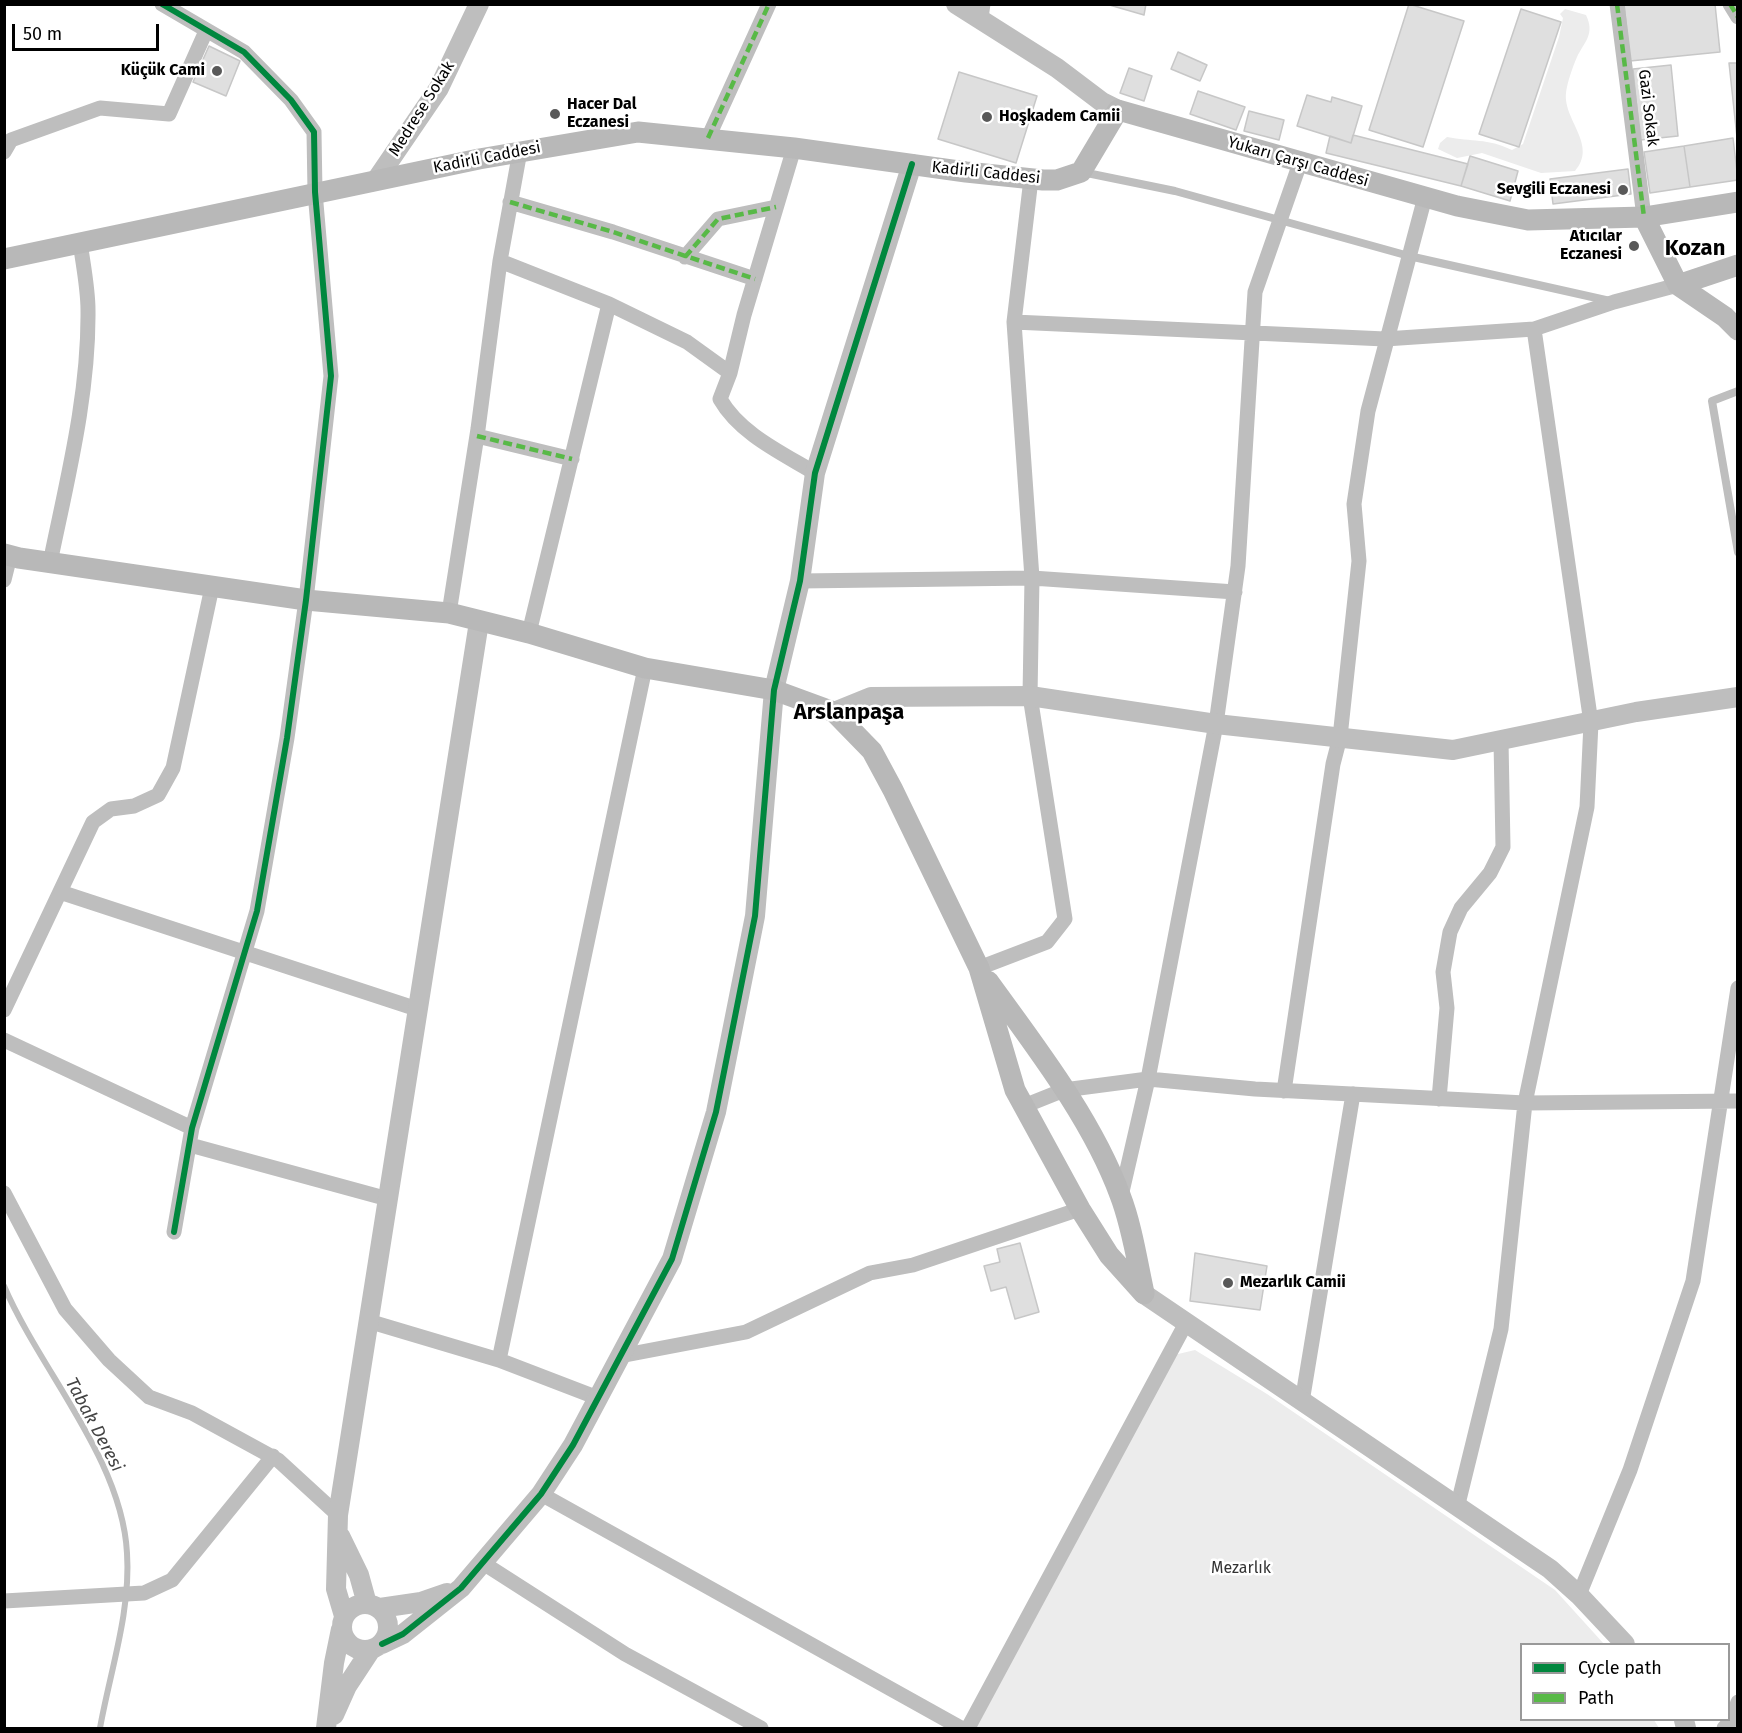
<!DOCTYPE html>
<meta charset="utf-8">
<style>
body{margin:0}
#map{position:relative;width:1742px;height:1733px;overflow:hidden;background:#fff;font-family:"Fira Sans",sans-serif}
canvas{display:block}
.frame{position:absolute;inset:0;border:6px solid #000;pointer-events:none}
.legend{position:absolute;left:1520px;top:1643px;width:210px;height:78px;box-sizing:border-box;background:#fff;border:2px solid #999;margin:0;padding:8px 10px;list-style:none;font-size:18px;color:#000}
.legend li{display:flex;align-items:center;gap:12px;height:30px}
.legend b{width:30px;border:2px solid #999}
.scale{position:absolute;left:12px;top:24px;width:147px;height:27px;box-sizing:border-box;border:3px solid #000;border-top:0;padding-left:8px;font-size:18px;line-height:21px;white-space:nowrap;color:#000;-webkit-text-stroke:4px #fff;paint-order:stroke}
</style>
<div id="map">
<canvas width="1742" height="1733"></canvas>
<div class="frame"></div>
<ul class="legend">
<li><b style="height:8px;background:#00873e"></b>Cycle path</li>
<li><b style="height:8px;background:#58b947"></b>Path</li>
</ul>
<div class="scale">50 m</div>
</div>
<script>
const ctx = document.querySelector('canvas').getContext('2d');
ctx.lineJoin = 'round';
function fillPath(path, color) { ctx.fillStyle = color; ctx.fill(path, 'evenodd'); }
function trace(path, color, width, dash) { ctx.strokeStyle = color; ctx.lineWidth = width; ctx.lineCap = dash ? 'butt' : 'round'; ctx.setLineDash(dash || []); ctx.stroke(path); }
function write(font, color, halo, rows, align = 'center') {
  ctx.font = font + ' "Fira Sans",sans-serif'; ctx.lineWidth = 5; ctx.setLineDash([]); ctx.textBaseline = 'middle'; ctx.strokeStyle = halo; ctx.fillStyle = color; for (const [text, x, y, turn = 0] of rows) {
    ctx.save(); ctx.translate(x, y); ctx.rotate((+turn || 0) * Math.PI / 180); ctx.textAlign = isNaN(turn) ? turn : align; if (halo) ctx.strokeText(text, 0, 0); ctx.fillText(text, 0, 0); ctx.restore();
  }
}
fillPath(new Path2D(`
 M1565 9 1586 15C1595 34 1585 41 1577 57 1573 66 1567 83 1566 93 1563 120 1598 145 1575 171L1541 173 1482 153 1457 158 1438 149 1440 143 1447 137C1472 142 1487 138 1512 150L1523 144 1559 37 1563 18 1560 14Z
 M1195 1350 1267 1394 1555 1590 1604 1644H1522V1720H1654L1659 1728H972L1174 1355Z`), '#ececec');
trace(new Path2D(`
 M4 1286C41 1372 122 1459 127 1553 131 1611 110 1672 100 1728`), '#bfbfbf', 6);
const building = new Path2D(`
 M1106 4H1146L1144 15Z
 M1409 4 1464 21 1423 147 1369 130Z
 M1624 4H1715L1720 52 1630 61Z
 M1521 9 1561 22 1519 147 1479 134Z
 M209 46 240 61 226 96 193 82Z
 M1178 52 1207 65 1200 81 1171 69Z
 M1729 63H1738V147Z
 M1671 65 1678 136 1640 140 1633 69Z
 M1129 68 1152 76 1144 101 1120 93Z
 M959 72 1037 96 1016 163 938 139Z
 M1198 91 1245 107 1236 130 1190 114Z
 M1307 95 1331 102 1332 97 1362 106 1351 143 1297 126Z
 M1249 111 1284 120 1279 140 1244 131Z
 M1353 135 1468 164 1461 186 1326 153 1330 136 1351 143Z
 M1733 138 1738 180 1690 187 1684 146Z
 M1684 146 1690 187 1650 193 1644 152Z
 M1470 156 1518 171 1510 201 1461 186Z
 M1628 169 1631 194 1553 204 1550 179Z
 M1020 1243 1039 1312 1015 1319 1006 1287 991 1291 984 1266 1000 1262 997 1249Z
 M1195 1253 1267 1266 1260 1310 1190 1301Z`);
fillPath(building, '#dfdfdf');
trace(building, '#c7c7c7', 1.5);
trace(new Path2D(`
 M1082 172 1175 191 1409 256 1610 301
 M1738 391 1712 401 1738 552`), '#bebebe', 8);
trace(new Path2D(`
 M162 4 244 52 291 100 314 132 315 192 331 376 306 600 287 738 257 911 192 1128 174 1232
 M1617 4 1644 217
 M1730 4 1738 17
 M981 18 983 4
 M708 138 769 4
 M4 152 11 140 100 108 169 114 206 31
 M510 202 613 232 755 279
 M685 257 718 219 776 207
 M500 261 609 304 687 342 730 373 720 399C740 434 782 453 815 473
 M1014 322 1385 339 1534 329 1614 302 1678 285
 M730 373 744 315 794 148
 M477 436 572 459
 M50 563C67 480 89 395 88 310 88 288 83 264 80 242
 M4 580 10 556
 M800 581 1032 578 1235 592
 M449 613 478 429 500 261 520 151
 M529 633 609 304
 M60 892 417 1009
 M979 968 1047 942 1065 919 1030 696 1032 578 1014 322 1031 179
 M4 1010 93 822 111 809 134 806 158 795 173 768 212 587
 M4 1040 192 1128
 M1284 1091 1333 764 1340 737 1359 561 1354 504 1368 411 1425 197
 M1439 1099 1447 1008 1443 972 1450 932 1461 908 1490 873 1503 847 1501 741
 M1024 1106 1064 1090 1148 1079 1255 1089 1525 1103 1738 1101
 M190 1145 388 1199
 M4 1193 65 1309 109 1360 149 1397 192 1413 278 1460 338 1515
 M1121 1196 1148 1079 1216 724 1238 566 1255 292 1300 163
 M368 1321 499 1360 598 1398
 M620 1356 746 1332 870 1273 913 1265 1080 1209
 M499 1360 645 668
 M1302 1402 1353 1094
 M541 1494 961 1728
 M1458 1504 1501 1329 1525 1103 1587 807 1591 723 1534 329
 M483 1563 625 1654 761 1728
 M1579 1595 1630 1470 1693 1281 1738 988
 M4 1601 144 1593 172 1580 273 1456
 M968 1728 1186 1323
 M1724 1728 1731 1721 1738 1702`), '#bebebe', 15);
trace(new Path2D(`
 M956 4 1057 68 1102 102 1118 110
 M377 179 439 88 479 4
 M834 712 871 697 1030 696 1216 724 1453 750 1636 712 1738 697
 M1144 1294 1550 1569 1579 1595 1625 1644
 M340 1536 359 1575 367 1604
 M342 1627a23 23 0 1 1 46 0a23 23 0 1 1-46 0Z
 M380 1608 421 1602 447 1593
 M344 1616 336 1589 338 1515 479 622
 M382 1644 403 1634 461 1588 541 1494 573 1445 672 1259 716 1112 755 916 774 690 800 581 815 473 912 164
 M334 1715 347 1686 370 1651
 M1684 1720 1686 1728
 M326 1728 334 1663 341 1629`), '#bebebe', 20);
trace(new Path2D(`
 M1644 217 1678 285 1725 317 1738 330
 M4 259 479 159 638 132 794 148 966 172 1043 180H1057L1081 172 1118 110 1457 206 1528 220 1644 217 1738 202
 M1678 285 1738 265
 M4 554 19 558 306 600 449 613 529 633 645 668 774 690 834 712 872 751 893 790 979 968 1015 1090 1080 1209 1109 1255 1144 1294
 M988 981C1035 1046 1092 1119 1120 1195 1132 1226 1137 1261 1144 1293`), '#b8b8b8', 21);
trace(new Path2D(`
 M1617 4 1644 217
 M1730 4 1738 17
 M708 138 769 4
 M510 202 613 232 755 279
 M685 257 718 219 776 207
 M477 436 572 459`), '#58b947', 4.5, [9, 4.5]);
trace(new Path2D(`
 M162 4 244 52 291 100 314 132 315 192 331 376 306 600 287 738 257 911 192 1128 174 1232
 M382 1644 403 1634 461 1588 541 1494 573 1445 672 1259 716 1112 755 916 774 690 800 581 815 473 912 164`), '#00873e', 6);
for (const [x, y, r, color] of [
 [217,71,6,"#595959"],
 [555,114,6,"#595959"],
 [987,117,6,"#595959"],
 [1623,190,6,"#595959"],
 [1634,246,6,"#595959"],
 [1228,1283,6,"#595959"]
]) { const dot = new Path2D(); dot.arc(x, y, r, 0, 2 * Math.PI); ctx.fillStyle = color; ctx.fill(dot); trace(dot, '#fff', 2); }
write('bold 16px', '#000', '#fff', [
 ["Küçük Cami",205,71],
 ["Hacer Dal",567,105,"left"],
 ["Eczanesi",567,123,"left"],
 ["Hoşkadem Camii",999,117,"left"],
 ["Sevgili Eczanesi",1611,190],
 ["Atıcılar",1622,237],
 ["Eczanesi",1622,255],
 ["Mezarlık Camii",1240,1283,"left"]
], 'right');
write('16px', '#000', '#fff', [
 ["Gazi Sokak",1648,108,83],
 ["Medrese Sokak",422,109,-58],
 ["Kadirli Caddesi",487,158,-11],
 ["Yukarı Çarşı Caddesi",1298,162,16],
 ["Kadirli Caddesi",986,173,6]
]);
write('16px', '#333', '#fff', [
 ["Mezarlık",1241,1569]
]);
write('italic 18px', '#444', '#fff', [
 ["Tabak Deresi",94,1425,62]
]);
write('bold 22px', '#000', '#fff', [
 ["Kozan",1695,249],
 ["Arslanpaşa",849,713]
]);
</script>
